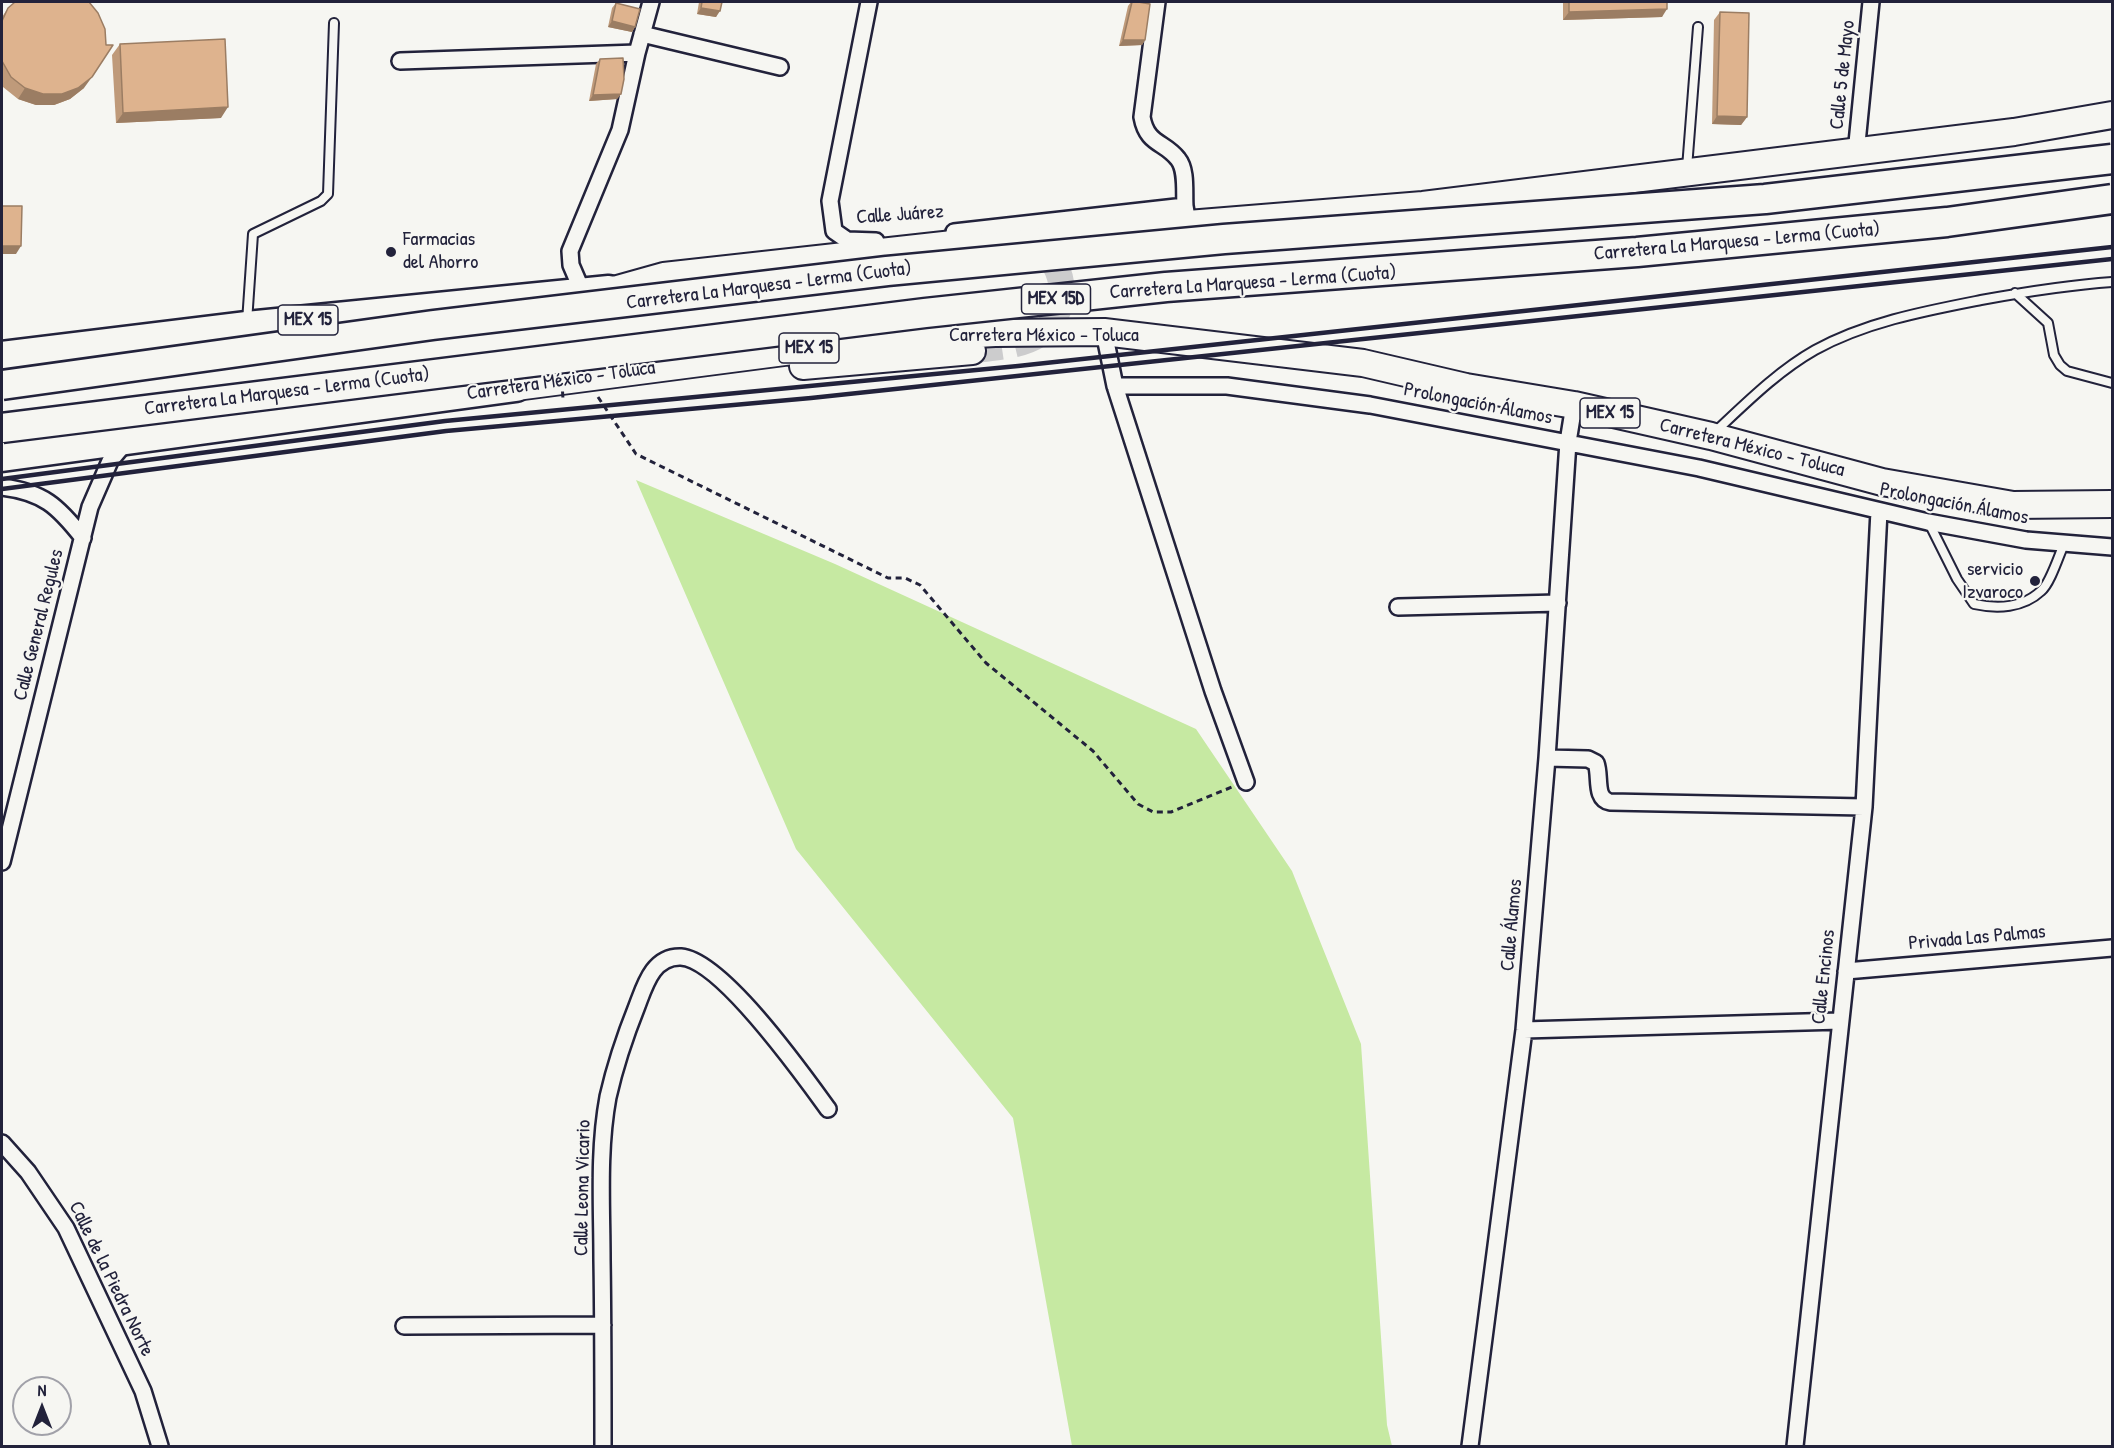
<!DOCTYPE html>
<meta charset="utf-8">
<style>
body{margin:0}
#map{position:relative;width:2114px;height:1448px;overflow:hidden;background:#f6f6f2;font-family:"Patrick Hand",sans-serif}
canvas{display:block}
.frame{position:absolute;inset:0;border:3px solid #22223b;pointer-events:none}
.north{position:absolute;left:12px;top:1376px;width:60px;height:60px;box-sizing:border-box;background:#f6f6f2;border:2px solid #a1a1a9;border-radius:50%;rotate:0deg;font-size:16px;font-weight:700;line-height:24px;text-align:center;color:#22223b}
.north::after{content:'';display:block;margin:auto;width:21px;height:27px;background:#22223b;clip-path:polygon(50% 0,100% 100%,50% 72%,0 100%)}
</style>
<div id="map">
<canvas width="2114" height="1448"></canvas>
<div class="frame"></div>
<div class="north">N</div>
</div>
<script>
const ctx = document.querySelector('canvas').getContext('2d');
ctx.lineJoin = 'round';
function fillPath(path, color) { ctx.fillStyle = color; ctx.fill(path, 'evenodd'); }
function trace(path, color, width, dash) { ctx.strokeStyle = color; ctx.lineWidth = width; ctx.lineCap = dash ? 'butt' : 'round'; ctx.setLineDash(dash || []); ctx.stroke(path); }
function write(font, color, halo, rows, align = 'center') {
  ctx.font = font + ' "Patrick Hand",sans-serif'; ctx.lineWidth = 4.5; ctx.setLineDash([]); ctx.textBaseline = 'middle'; ctx.strokeStyle = halo; ctx.fillStyle = color; for (const [text, x, y, turn = 0] of rows) {
    ctx.save(); ctx.translate(x, y); ctx.rotate((+turn || 0) * Math.PI / 180); ctx.textAlign = isNaN(turn) ? turn : align; if (halo) ctx.strokeText(text, 0, 0); ctx.fillText(text, 0, 0); ctx.restore();
  }
}
fillPath(new Path2D(`
 M636 480 835 564 1196 729 1292 871 1361 1044 1387 1425 1392 1446H1072L1013 1118 796 849Z`), '#c6e9a2');
trace(new Path2D(`
 M976 350C998 347 1030 346 1047 328 1071 303 1065 261 1034 245`), '#cccccd', 26, [26, 13]);
const lane = new Path2D(`
 M1687 168 1698 27
 M2015 293 2048 323 2054 355 2060 365 2067 371 2112 383
 M247 322 253 234 321 201 328 194 334 23
 M1716 431C1747 402 1778 371 1815 350 1866 322 1925 311 1981 300 2025 292 2068 285 2112 282
 M1929 523 1957 579 1974 604C1997 609 2023 608 2041 591 2050 584 2059 555 2064 544`);
const street = new Path2D(`
 M869 2 830 201 834 231 847 240 876 241
 M1157 2 1142 117C1147 145 1164 141 1178 159 1187 170 1184 192 1185 206
 M642 34 780 67
 M400 61 637 53
 M1856 153 1871 2
 M954 232 1185 206 1188 224
 M583 293 571 265 570 251 620 130 637 53 651 2
 M1104 332 1115 386 1213 691 1246 782
 M1115 386H1227L1370 405 1699 468 1928 522 2026 540 2112 547
 M2 487C43 492 58 506 83 538
 M1398 607 1558 603
 M1547 758 1588 759 1596 763C1601 776 1594 799 1610 802L1864 807
 M2 862 90 507 110 461 126 442
 M1846 971 2112 948
 M1524 1030 1840 1021
 M2 1143 28 1172 66 1228 143 1391 160 1446
 M404 1326 603 1325
 M603 1446C603 1384 603 1322 602 1260 602 1206 598 1151 608 1097 615 1066 625 1036 637 1006 645 985 653 956 681 957 722 960 804 1076 828 1109
 M1470 1446 1524 1030 1547 758 1568 442 1574 405
 M1795 1446 1864 807 1879 511`);
const primary = new Path2D(`
 M957 251 1188 224 1423 205 2014 132 2112 115
 M614 290 664 276 971 242
 M803 366 972 351
 M516 387 884 339 995 333 1104 332 1363 363 1466 387 1574 405 1711 436 1882 482 2013 505 2112 504`);
const highway = new Path2D(`
 M2 356 247 326 609 290
 M2 457 516 387`);
trace(lane, '#22223b', 12);
trace(street, '#22223b', 20);
trace(primary, '#22223b', 30);
trace(highway, '#22223b', 33);
trace(new Path2D(`
 M598 397 636 454 888 578H905L920 585 986 663 1093 751 1138 804 1153 812H1171L1232 787`), '#22223b', 3, [6, 4.5]);
trace(lane, '#f6f6f2', 8);
trace(street, '#f6f6f2', 15);
trace(primary, '#f6f6f2', 26);
trace(highway, '#f6f6f2', 28);
trace(new Path2D(`
 M2 479 445 421 1018 366 2112 247
 M2 489 446 431 811 398 2112 259`), '#22223b', 4.5);
const highwayBridge = new Path2D(`
 M2 385 433 325 887 271 1224 239 1765 199 2112 159
 M2 428 925 313 1166 287 1637 252 1947 222 2112 199`);
trace(highwayBridge, '#22223b', 33, []);
trace(new Path2D(`
 M562 381 563 400`), '#22223b', 3, [6, 4.5]);
trace(highwayBridge, '#f6f6f2', 28);
fillPath(new Path2D(`
 M699 2H722L716 17 697 14Z
 M1131 2 1145 40 1142 45 1119 46 1128 6Z
 M1563 2H1667L1662 17 1563 20Z
 M616 3 635 27 632 32 608 27 612 8Z
 M8 8 84 88 70 99 54 105H36L18 99 3 87 2 84V17Z
 M1720 12 1747 117 1741 125 1712 124 1714 20Z
 M120 44 221 118 116 123 112 55Z
 M600 59 621 94 617 99 589 101 596 64Z`), '#bf9a7a');
fillPath(new Path2D(`
 M701 8 720 11 716 17 697 14Z
 M1667 9 1662 17 1563 20 1569 12Z
 M612 21 635 27 632 32 608 27Z
 M1123 40H1145L1142 45 1119 46Z
 M92 77 84 88 70 99 54 105H36L18 99 25 88Z
 M621 94 617 99 589 101 593 95Z
 M228 107 221 118 116 123 123 113Z
 M1717 116 1747 117 1741 125 1712 124Z
 M2 246H21L16 254H2Z`), '#9b7d63');
const building = new Path2D(`
 M15 2H89L98 13 105 29 106 45H113L92 77 78 88 62 94H43L25 88 11 77 2 61V21L8 8Z
 M702 2H722L720 11 701 8Z
 M1132 2H1138L1150 4 1145 40H1123Z
 M1569 2H1667V9L1569 12Z
 M616 3 640 9 635 27 612 21Z
 M1720 12 1749 13 1747 117 1717 116Z
 M225 39 228 107 123 113 120 44Z
 M623 58 624 79 621 94 593 95 600 59Z
 M2 206H22L21 246H2Z`);
fillPath(building, '#deb38e');
trace(building, '#9b7d63', 1.5);
for (const [x, y, r, color] of [
 [391,252,6,"#22223b"],
 [2035,581,6,"#22223b"]
]) { const dot = new Path2D(); dot.arc(x, y, r, 0, 2 * Math.PI); ctx.fillStyle = color; ctx.fill(dot); trace(dot, '#f6f6f2', 2); }
for (const [x, y, w] of [
 [1056,299,69],
 [308,320,60],
 [809,348,60],
 [1610,413,60]
]) { const box = new Path2D(); box.roundRect(x - w / 2, y - 15, w, 30, 4.5); ctx.fillStyle = '#f6f6f2'; ctx.fill(box); trace(box, '#22223b', 1.5); }
write('bold 18px', '#22223b', null, [
 ["MEX 15D",1056,299],
 ["MEX 15",308,320],
 ["MEX 15",809,348],
 ["MEX 15",1610,413]
]);
write('20px', '#22223b', '#f6f6f2', [
 ["Calle 5 de Mayo",1843,75,-84],
 ["Calle Juárez",900,215,-4],
 ["Carretera La Marquesa - Lerma (Cuota)",1737,242,-5],
 ["Carretera La Marquesa - Lerma (Cuota)",1253,283,-4],
 ["Carretera La Marquesa - Lerma (Cuota)",769,286,-7],
 ["Carretera México - Toluca",1044,336],
 ["Carretera México - Toluca",561,381,-8],
 ["Carretera La Marquesa - Lerma (Cuota)",287,392,-7],
 ["Prolongación Álamos",1478,404,11],
 ["Carretera México - Toluca",1752,448,14],
 ["Prolongación Álamos",1954,504,11],
 ["Calle General Regules",39,625,-76],
 ["Calle Álamos",1512,925,-85],
 ["Privada Las Palmas",1977,938,-5],
 ["Calle Encinos",1824,977,-84],
 ["Calle Leona Vicario",583,1188,-89],
 ["Calle de la Piedra Norte",111,1279,64]
]);
write('20px', '#22223b', '#f6f6f2', [
 ["Farmacias",403,240],
 ["del Ahorro",403,263],
 ["servicio",2023,570,"right"],
 ["Izvaroco",2023,593,"right"]
], 'left');
</script>
